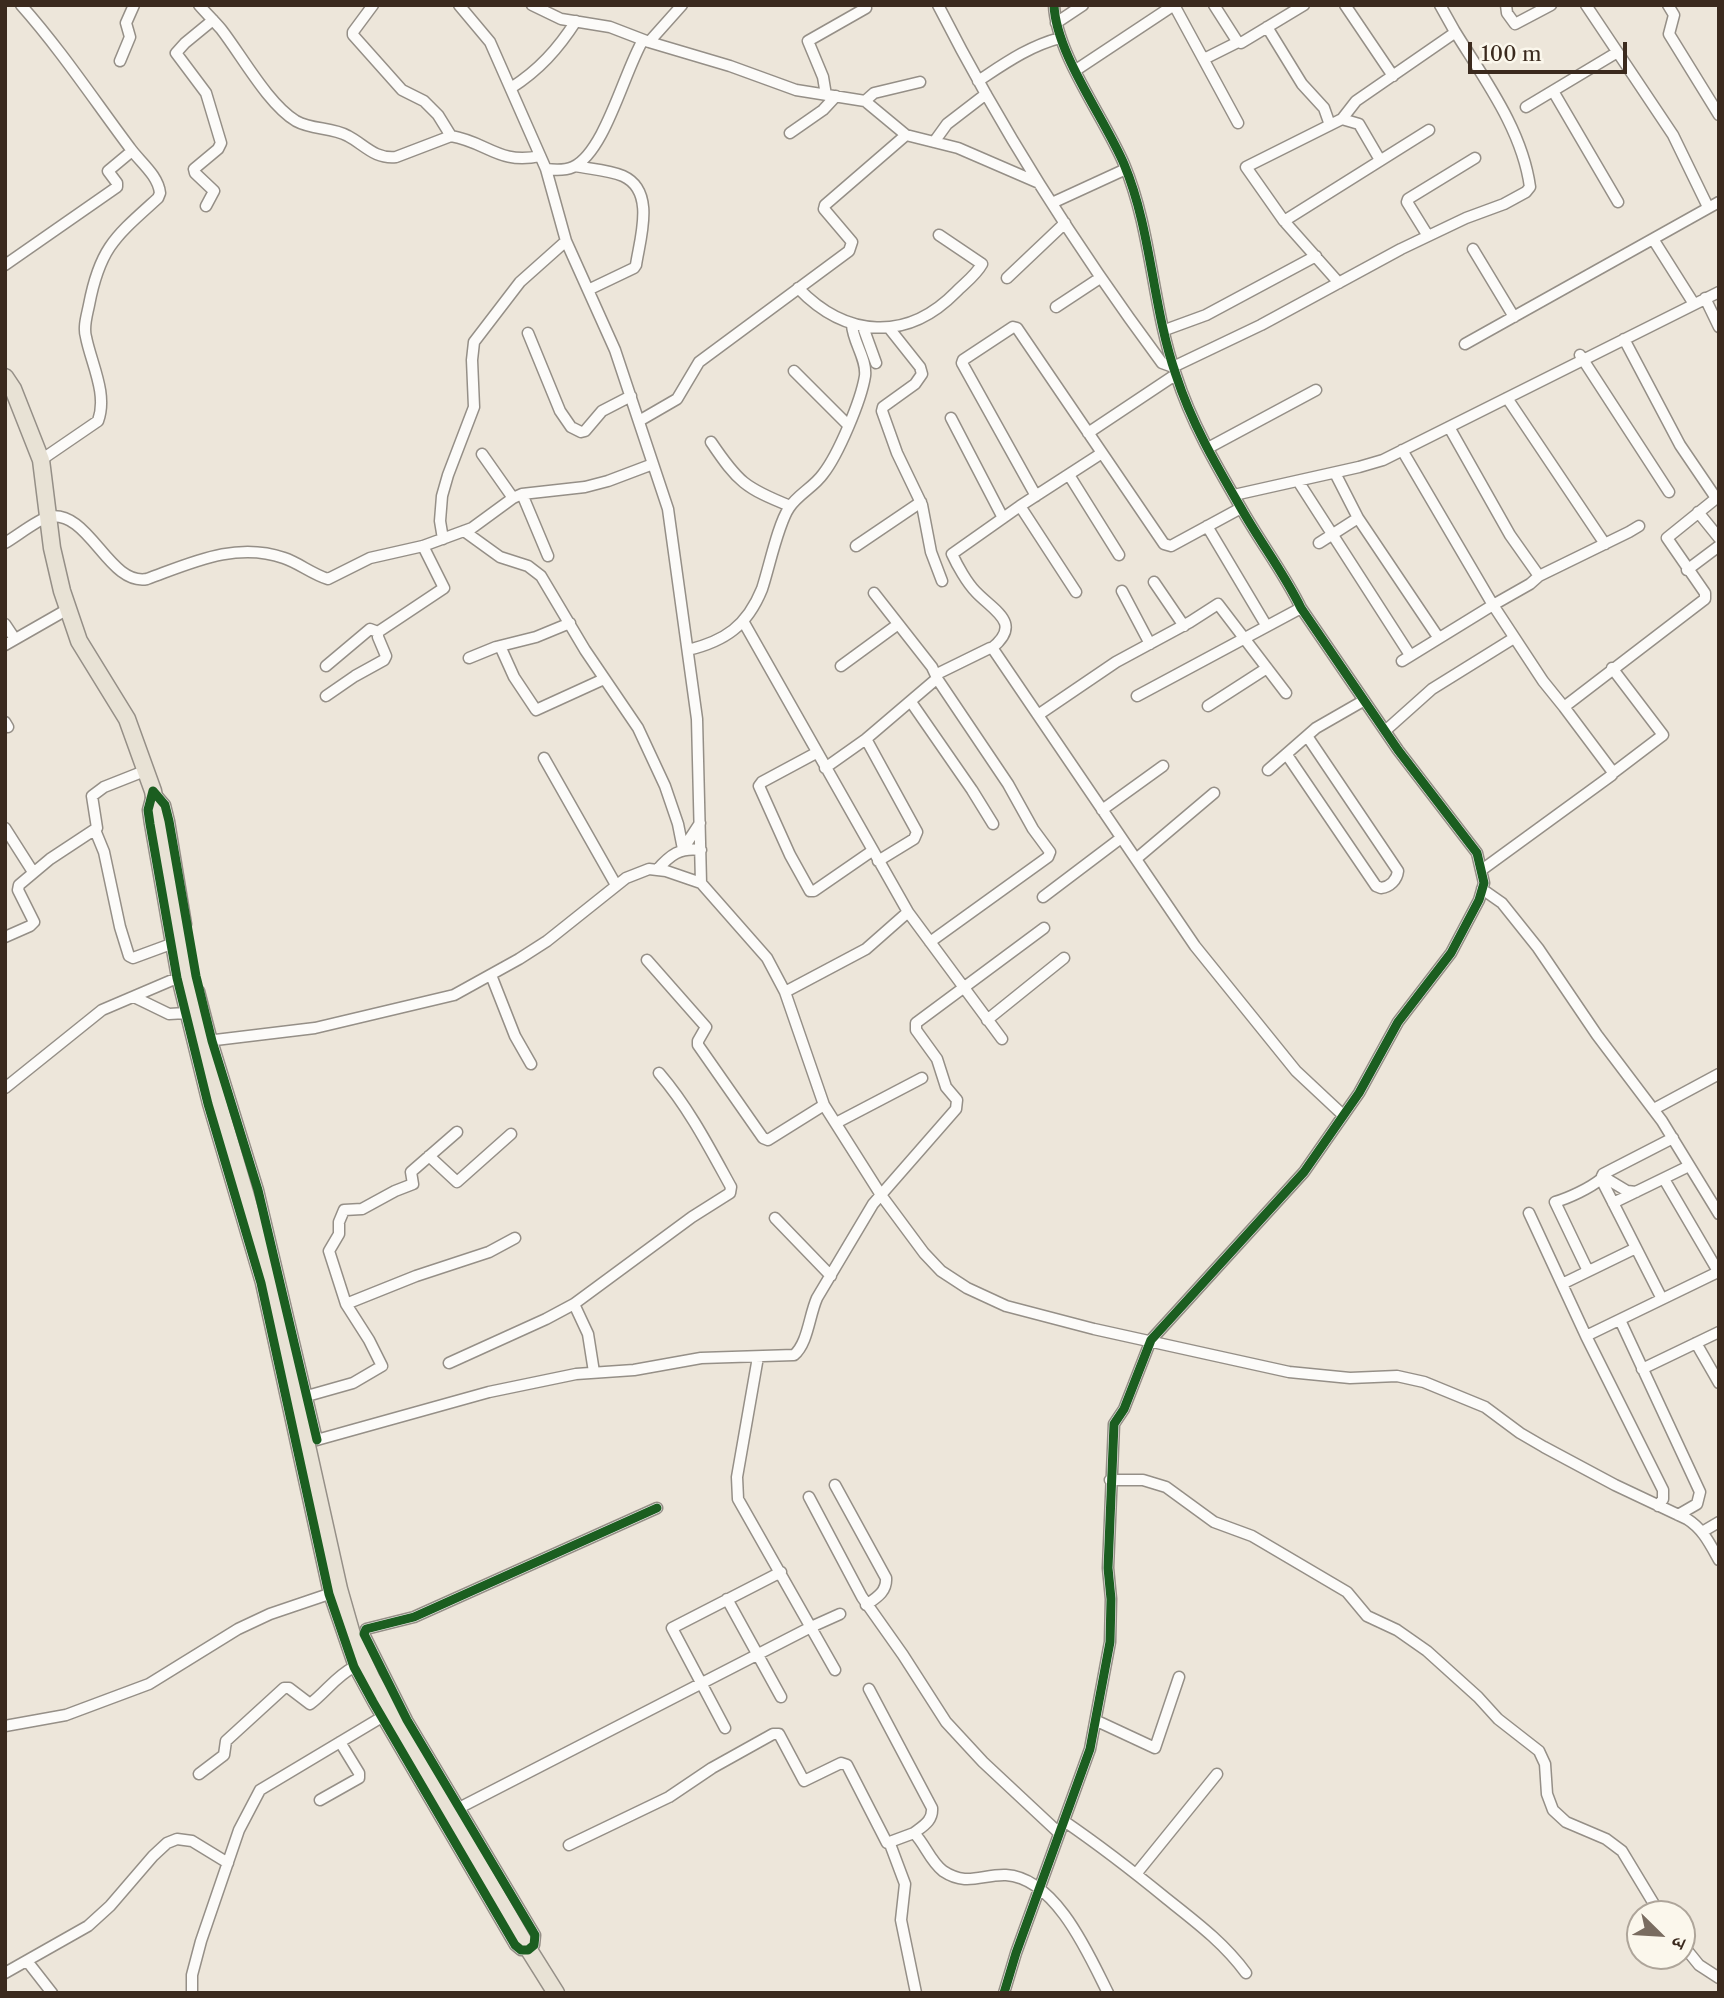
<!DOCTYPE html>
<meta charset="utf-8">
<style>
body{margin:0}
#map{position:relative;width:1724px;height:1998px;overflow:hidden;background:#ede6da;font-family:"Libre Caslon Text","Noto Serif Devanagari",serif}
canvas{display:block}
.frame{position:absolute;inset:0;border:7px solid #3b2a1e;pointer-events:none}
.north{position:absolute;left:1626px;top:1900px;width:70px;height:70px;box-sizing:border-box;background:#fbf7ec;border:2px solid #aea59a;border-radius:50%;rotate:114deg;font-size:19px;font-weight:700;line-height:28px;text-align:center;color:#3b2a1e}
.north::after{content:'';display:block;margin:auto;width:24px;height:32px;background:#796c60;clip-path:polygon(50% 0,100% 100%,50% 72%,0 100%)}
.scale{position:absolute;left:1468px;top:42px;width:159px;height:32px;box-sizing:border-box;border:4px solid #3b2a1e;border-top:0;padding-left:9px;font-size:21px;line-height:24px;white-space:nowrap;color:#3b2a1e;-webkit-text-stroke:5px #fbf7ec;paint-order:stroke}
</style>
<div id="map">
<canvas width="1724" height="1998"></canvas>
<div class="frame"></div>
<div class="north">उ</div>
<div class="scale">100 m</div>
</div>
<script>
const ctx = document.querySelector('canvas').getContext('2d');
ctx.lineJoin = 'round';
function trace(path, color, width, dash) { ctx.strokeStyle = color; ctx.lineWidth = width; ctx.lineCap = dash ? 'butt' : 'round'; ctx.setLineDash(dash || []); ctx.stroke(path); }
const minor = new Path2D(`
 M21 5C61 50 94 100 130 148 140 162 158 175 160 193L158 198C116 236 100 247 89 305 87 315 83 327 86 337 91 363 108 394 98 421L41 460
 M199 5C206 13 214 21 221 29 242 56 268 104 296 121 312 130 332 127 348 136 365 145 374 159 396 157L451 136C487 142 499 165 540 156
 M373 5 353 32V35L402 90 424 101 438 115 451 136
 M459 5 490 42 546 169 566 241 615 350 668 509 697 719 701 883
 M532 5 561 19 610 27 649 42 730 66 796 90 865 101 906 135 958 148 1039 183
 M938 5C1002 131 1078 250 1162 363L1173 367 1261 325 1401 249 1466 218 1504 204 1526 192 1530 187C1522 129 1484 79 1454 30
 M1174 5 1238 123
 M1214 5 1237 41 1241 43 1304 5
 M1345 5 1393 76
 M1506 5 1507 13 1515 24 1551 5
 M1586 5 1673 135 1708 207
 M1668 5 1674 15 1669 34 1719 115
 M1056 23 1083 5
 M1267 27 1302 84 1324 108 1330 125
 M649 42 682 5
 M1204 59 1238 42
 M120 61 130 37 126 23 134 5
 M1076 70 1174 5
 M978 81C1004 64 1029 46 1060 38
 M511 88C539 70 558 49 576 21
 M1553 91 1618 202
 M826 95 823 77 808 41 866 8
 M865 101 874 93 920 82
 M1526 107 1616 53
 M1342 119 1356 101 1453 34 1454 30 1440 5
 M790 133 823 110 836 96
 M934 142 947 124 986 94
 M575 166C590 169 609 170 623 176 656 191 640 238 636 265L634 268 588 290
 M546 169C554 170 564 171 573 167 605 152 624 72 643 40
 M1052 203 1126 169
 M206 206 214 191 195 173 194 169 218 149 221 143 206 93 176 53 185 43 213 20
 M1284 221 1429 130
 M1428 236 1407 202 1408 199 1475 158
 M1653 239 1694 304
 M1473 249 1514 317
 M5 265 117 187V183L108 171 132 151
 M1007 278 1065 223
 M1339 283 1284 221 1246 167 1342 119 1359 124 1380 160
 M798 288C846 338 907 342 956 292 965 283 976 275 982 264L939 235
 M1705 298 1719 327
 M1056 307 1100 278
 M863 327 876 363
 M889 328 920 367 922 374 915 384 883 407 882 411 897 453 922 505 931 552 942 581
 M1165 330 1206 315 1316 256
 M528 333 560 411 571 427 581 432 585 431 602 411 631 396
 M1624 339 1680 445 1716 498
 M1465 344 1719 202
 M1580 355 1669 492
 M794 371 848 425
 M1507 398 1605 544
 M951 418 1003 518
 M639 421 677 399 699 362 849 251 852 242 824 209 825 205 906 135
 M1449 427 1510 535 1539 576
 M1088 433 1175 375
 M711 442C738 482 745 488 790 506
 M1208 448 1316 390
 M482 454 513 498
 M1335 473 1358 518 1438 637
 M1069 475 1119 555
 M1298 481 1410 655
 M522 494 548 556
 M1234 495 1359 467 1383 460 1719 292
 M1036 496 962 363 963 360 1013 327 1017 328 1164 544 1171 546 1241 508
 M1020 506 1076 592
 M1698 512 1719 538
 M1207 526 1266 625
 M464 531 500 557 528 566 541 576 585 650 638 728 665 786 678 824 683 849
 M443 539 440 521 442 496 448 475 474 407 472 360 474 342 520 282 566 241
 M5 543C17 536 37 520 48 517 89 508 108 586 147 579 191 563 236 541 284 558 299 563 312 574 328 579L370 558 423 546 472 528 513 498 522 494 585 487 608 481 653 464
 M1319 543 1358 518
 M856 546 921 502
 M1687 570 1719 546
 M1154 582 1184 626
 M1122 591 1150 644
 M874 593 932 667 938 680
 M743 621 908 912 866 949 785 992
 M5 624 15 639
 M5 645 68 609
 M500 646 514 677 536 710 604 679
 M992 648C1023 623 994 611 976 592 967 583 957 565 952 554L1020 506 1102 453
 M688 650C725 641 747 626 762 589 769 568 778 524 789 508 797 495 814 487 823 474 838 455 861 401 865 376 867 359 853 342 852 325
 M469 658 496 647 536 637 570 623
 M1402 661 1493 605 1402 450
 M326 666 370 629 378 632
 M841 666 897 625
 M1612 668 1663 735 1613 773
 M937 674 990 648 993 649 1195 946 1296 1071 1343 1115
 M326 696 355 676 384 660 386 656 378 637V632L444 588 423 546
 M1137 696 1301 608
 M911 702 972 790 993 824
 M1208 706 1267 668
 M1564 707 1543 681 1493 605 1530 584 1539 576 1629 532 1639 526
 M1038 715 1116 662 1190 622 1218 604 1286 693
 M5 722 8 727
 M1385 731 1432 689 1514 638
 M866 739 917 832 914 839 878 861
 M816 753 762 782 759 786 790 855 810 891H814L872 851
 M1287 755 1376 886 1381 888C1390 887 1397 880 1398 871L1307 736
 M544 758 616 885
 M825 768 866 739 934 681 938 680 1008 784 1033 829 1050 852 1048 857 930 942
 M1268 770 1316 728 1363 701
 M1102 810 1163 766
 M5 828 33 872
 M95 830 104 852 120 927 129 956 133 958 171 944
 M683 849 700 823
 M1136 859 1214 793
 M1483 869 1612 775V771L1564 707 1705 599V593L1667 538 1719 496
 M657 870C670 855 680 847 701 850
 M1482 889 1502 903 1538 948 1597 1035 1662 1121 1719 1214
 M1043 897 1121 838
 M908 912 1002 1039
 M186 924 169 821 165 805 153 791 148 810 150 824 177 978 208 1104 261 1283 329 1594 354 1667 373 1702 515 1945 521 1950H528L534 1945 535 1935 407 1720 364 1634 366 1629 414 1617 657 1508
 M5 937 30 926 34 922 18 890 19 885 50 859 97 828 92 796 104 787 147 770
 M647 960 706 1027 698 1041V1045L763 1138 768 1140 824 1105
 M491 975 515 1036 531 1064
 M199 991 212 1041 258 1190 317 1440
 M134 997 169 1014 186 1013
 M987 1020 1064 958
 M207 1041 315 1028 454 995 519 959 547 941 626 878 649 869 666 871 701 883 767 958 785 992 824 1105 881 1195 924 1253 941 1271 967 1288 1006 1306 1094 1329 1289 1372 1350 1378 1397 1376 1424 1382 1485 1407 1520 1433 1544 1447 1615 1485 1687 1519C1703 1529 1710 1544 1719 1560
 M5 1088 102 1010 177 978
 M1654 1109 1719 1074
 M836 1123 922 1078
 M429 1156 457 1182 511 1134
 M1602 1176 1627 1191 1636 1192
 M1664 1179 1719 1273
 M1613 1203 1689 1166
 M1529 1213 1586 1336 1663 1490V1499L1658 1506
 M775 1218 831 1276
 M1588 1271 1555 1202C1569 1198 1590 1188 1601 1179
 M1562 1284 1636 1248
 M1662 1299 1601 1179 1603 1174 1673 1138
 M346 1304 416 1276 489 1252 515 1238
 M574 1304 588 1334 594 1372
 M1620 1320 1700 1492 1697 1504 1678 1515
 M1586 1336 1718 1272
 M1696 1343 1719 1383
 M758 1357 737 1477 738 1499 835 1670
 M449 1363 546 1319 574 1304 692 1217 730 1193 731 1187C709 1147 689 1108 659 1073
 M1642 1369 1719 1332
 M307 1396 353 1383 382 1366 369 1340 346 1304 329 1251 339 1234V1222L344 1210 362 1209 395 1191 413 1184 411 1172 457 1132
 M313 1441 489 1392 576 1374 634 1370 701 1358 794 1355C808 1343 809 1316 817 1298L873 1204 956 1109 957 1100 946 1087 937 1059 916 1030V1023L1044 928
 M1110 1480H1143L1166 1487 1214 1522 1252 1536 1347 1592 1367 1616 1397 1630 1427 1651 1478 1697 1498 1719 1539 1751 1545 1764 1547 1794 1553 1810 1566 1822 1606 1839 1622 1851 1660 1914
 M835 1485 886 1578C887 1592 876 1598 866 1605
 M809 1497 862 1597 903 1655 946 1722 983 1762 1059 1833
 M1702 1532 1719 1522
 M727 1599 781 1697
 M869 1689 932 1808C933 1821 923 1826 914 1833
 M1097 1721 1155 1748 1179 1677
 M5 1726 66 1715 149 1684 238 1629 270 1614 329 1594
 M725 1728 672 1628 781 1572
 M199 1774 224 1755 226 1741 284 1688H289L310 1704C326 1692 336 1676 354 1667
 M320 1800 359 1778V1773L340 1742
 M459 1808 811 1627 840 1614
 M1064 1821C1099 1845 1134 1872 1167 1899 1196 1922 1224 1943 1246 1973
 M890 1844 905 1884 901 1920 916 1993
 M569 1845 669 1797 712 1768 773 1734H779L804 1781 841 1763 847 1765 887 1843 914 1833C925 1844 930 1861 943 1871 967 1887 982 1874 1006 1875 1056 1878 1089 1955 1108 1993
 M1136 1874 1217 1774
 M1682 1944 1699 1965 1719 1978
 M27 1961 52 1993
 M5 1973 88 1926 110 1906 153 1856 167 1843 177 1839 192 1841 228 1863
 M192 1993V1975L201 1941 239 1830 260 1790 382 1717
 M1004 1993 1016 1953 1090 1749 1110 1642 1111 1599 1108 1568 1114 1424 1124 1409 1151 1340 1304 1172 1359 1093 1398 1022 1451 953 1479 900 1484 883 1477 853 1398 750 1301 608C1284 573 1260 542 1241 508 1216 465 1191 422 1176 375 1152 307 1152 231 1124 164 1104 117 1056 54 1054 5`);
const primary = new Path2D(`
 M5 377 13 389 41 460 52 548 62 591 79 641 127 719 153 791 165 858
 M524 1942 556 1993`);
trace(minor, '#958f87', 13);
trace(primary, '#958f87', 19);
trace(minor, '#fcfbf9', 10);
trace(primary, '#e8e2d5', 16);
const primaryBridge = new Path2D(`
 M165 858 207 1064 268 1271 339 1589 353 1638 372 1679 524 1942`);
trace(primaryBridge, '#958f87', 19, []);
trace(primaryBridge, '#e8e2d5', 16);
trace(new Path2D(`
 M317 1440 258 1190 212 1041 196 976 169 821 165 805 153 791 148 810 150 824 177 978 208 1104 261 1283 329 1594 354 1667 373 1702 515 1945 521 1950H528L534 1945 535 1935 407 1720 364 1634 366 1629 414 1617 657 1508
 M1004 1993 1016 1953 1090 1749 1110 1642 1111 1599 1108 1568 1114 1424 1124 1409 1151 1340 1304 1172 1359 1093 1398 1022 1451 953 1479 900 1484 883 1477 853 1398 750 1301 608C1284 573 1260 542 1241 508 1216 465 1191 422 1176 375 1152 307 1152 231 1124 164 1104 117 1056 54 1054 5`), '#1b5e20', 9);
</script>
